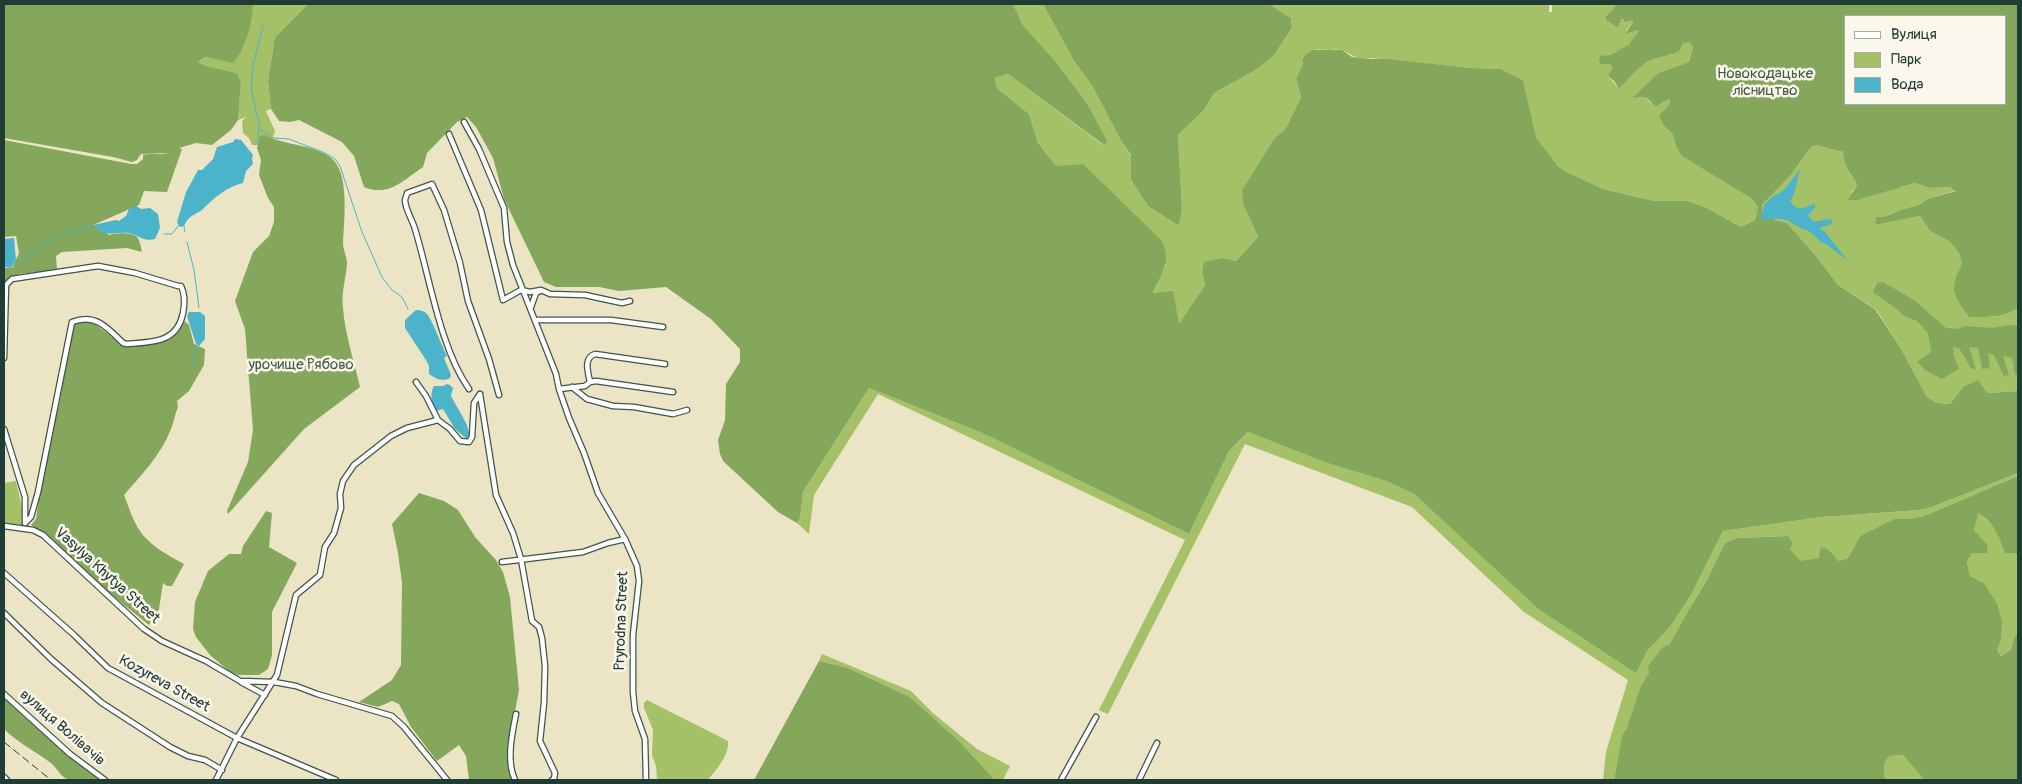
<!DOCTYPE html>
<meta charset="utf-8">
<style>
body{margin:0}
#map{position:relative;width:2022px;height:784px;overflow:hidden;background:#ebe4c5;font-family:Pangolin,sans-serif}
canvas{display:block}
.frame{position:absolute;inset:0;border:5px solid #1f3d34;pointer-events:none}
.legend{position:absolute;left:1844px;top:15px;width:162px;height:90px;box-sizing:border-box;background:#fbf7ec;border:1px solid #a3ada2;margin:0;padding:6px 9px;list-style:none;font-size:15px;color:#1f3d34}
.legend li{display:flex;align-items:center;gap:10px;height:25px}
.legend b{width:25px;border:1px solid #a3ada2}
</style>
<div id="map">
<canvas width="2022" height="784"></canvas>
<div class="frame"></div>
<ul class="legend">
<li><b style="height:6px;background:#fff"></b>Вулиця</li>
<li><b style="height:14px;background:#a5c168"></b>Парк</li>
<li><b style="height:14px;background:#4cb4ca"></b>Вода</li>
</ul>
</div>
<script>
const ctx = document.querySelector('canvas').getContext('2d');
ctx.lineJoin = 'round';
function fillPath(path, color) { ctx.fillStyle = color; ctx.fill(path, 'evenodd'); }
function trace(path, color, width, dash) { ctx.strokeStyle = color; ctx.lineWidth = width; ctx.lineCap = dash ? 'butt' : 'round'; ctx.setLineDash(dash || []); ctx.stroke(path); }
function write(font, color, halo, rows, align = 'center') {
  ctx.font = font + ' Pangolin,sans-serif'; ctx.lineWidth = 5; ctx.setLineDash([]); ctx.textBaseline = 'middle'; ctx.strokeStyle = halo; ctx.fillStyle = color; for (const [text, x, y, turn = 0] of rows) {
    ctx.save(); ctx.translate(x, y); ctx.rotate((+turn || 0) * Math.PI / 180); ctx.textAlign = isNaN(turn) ? turn : align; if (halo) ctx.strokeText(text, 0, 0); ctx.fillText(text, 0, 0); ctx.restore();
  }
}
fillPath(new Path2D(`
 M253 4H308L275 37 268 81 271 109 266 111 275 131 273 137 262 145H252L249 138 243 133 242 121 246 117 238 120 241 82 237 73 206 66 198 62 247 34Z
 M1013 4H1043L1074 61 1093 87 1121 141 1131 156V180L1148 206 1179 226 1182 209 1178 135 1204 110 1214 93 1256 70 1274 55 1292 28 1291 18 1269 4H1549V12H1552V4H1616L1614 8 1606 16 1620 20H1632L1633 22 1626 31 1629 33 1638 29C1637 36 1631 39 1631 44L1610 55 1612 68 1608 76 1619 89C1628 78 1637 68 1649 61 1656 57 1676 55 1679 51 1681 49 1682 46 1683 44L1689 42 1693 47 1689 62 1658 73 1632 98 1645 97 1651 103 1669 99 1670 104 1665 127 1672 133 1676 146 1751 198 1758 207 1755 220 1741 227 1705 207 1687 201H1654L1603 189 1567 172 1558 166 1535 138 1523 80 1501 69 1471 68 1371 58C1356 62 1352 53 1341 50 1338 49 1333 50 1330 50 1318 49 1309 48 1302 59L1303 63 1296 79 1301 97 1286 128 1275 138 1243 204 1258 237 1236 261 1223 258 1202 273 1205 285 1179 325 1153 294 1166 264 1056 166 1038 143 1029 114 997 88 993 78 1008 74 1103 145 1108 142 1087 103 1056 62 1023 25Z
 M1816 145 1843 152C1844 170 1851 171 1857 185L1851 193 1902 187 1915 183 1930 188 1950 187 1957 190 1930 198 1918 205 1900 210 1887 216 1876 217 1875 225 1920 216 1930 231 1949 241 1959 253 1963 264C1949 290 1952 294 1969 317 1986 317 2004 318 2018 308V391L1986 393 1963 387 1950 404 1937 403 1927 397 1900 347 1876 309 1838 285 1816 256 1787 223 1775 220 1762 212V205L1791 175 1811 147Z
 M869 388 982 433 1189 534 1229 451 1248 432 1324 462 1386 481 1414 494 1537 608 1647 651 1670 627 1691 595 1723 531 1822 517 1919 510 1932 507 2018 473V476L1924 516 1908 519H1894L1860 536 1848 558 1839 561 1830 551 1819 558 1801 562 1790 549 1787 536 1737 538 1725 543 1707 580 1688 611 1676 634 1640 688 1627 729 1622 735 1614 780H1603L1606 752 1628 680 1524 612 1412 507 1245 444 1108 714 1099 710 1185 540 878 394 814 495 809 534 797 523 800 518 803 492Z
 M16 481 24 517 22 527 4 524V483Z
 M1977 514C1995 522 1998 535 2005 553L2018 554V633L2014 638 2011 650 2001 656 1997 650 2001 641 1984 583 1970 576 1967 562 1972 553H1987L1988 545 1974 530Z
 M822 654 911 691 934 714 977 749 1010 766 1003 780H995L959 741 910 697 848 668 819 661Z
 M647 700 728 741C730 754 716 770 708 780H657L656 766 652 755 653 730 644 708V703Z
 M1903 755 1924 780H1885L1884 764 1889 756Z`), '#a5c168');
fillPath(new Path2D(`
 M4 4H253C252 24 246 48 233 63L206 57 198 62 206 66 237 73 241 82 238 120 231 130 212 145 196 143 179 148 182 149 167 192 144 191 139 205 93 225 109 235C115 233 132 232 137 237 140 240 141 248 142 252L127 248 62 252 56 256 57 270 19 274 4 282V268H12L19 253 16 236 4 237V140L131 164H137L143 159V155C154 152 163 157 173 151L168 153 141 154 137 160 132 162 113 157 4 138Z
 M308 4H1013L1023 25 1056 62 1087 103 1108 142 1104 145 1008 74 994 78 997 88 1029 114 1038 143 1056 166 1083 164 1161 240C1173 259 1161 275 1153 293L1173 291 1179 324 1205 285 1202 273 1204 262 1223 258 1236 261 1258 237 1243 204 1242 190 1275 138 1286 128 1301 97 1296 79 1303 63 1302 59 1306 54 1312 50H1342L1352 57 1366 59H1387L1471 68 1501 69 1523 80 1536 138 1558 166 1567 172 1603 189 1654 201H1687L1705 207 1741 227 1755 220 1758 207 1751 198 1682 156 1676 146 1672 133 1665 127 1659 116 1670 104 1669 99 1656 106 1645 97 1632 98 1658 73 1689 62 1693 47 1689 42 1683 44C1682 46 1681 49 1679 51 1676 55 1656 57 1649 61 1637 68 1628 79 1619 89L1614 81 1608 76 1612 68 1611 64H1601L1599 60 1600 56 1610 55 1630 44C1631 39 1637 36 1638 30L1625 34 1633 22 1632 20 1625 22 1623 19 1621 20 1617 27 1606 20V16L1614 8 1616 4H2018V308C2004 318 1986 317 1969 317 1952 294 1949 290 1962 264L1959 253 1949 241 1930 231 1920 216 1875 225 1876 217 1887 216 1900 210 1918 205 1930 198 1956 191 1950 187 1930 188 1915 183 1857 200H1848L1857 185C1851 171 1844 170 1843 152L1816 145 1811 147 1791 175 1762 205V212L1775 220 1787 223 1816 256 1838 285 1875 309 1900 347 1927 397 1937 403 1950 404 1963 387 1978 380 1987 393 2018 391V473L1932 507 1919 510 1822 517 1723 531 1691 595 1670 627 1647 651 1636 673 1537 608 1414 494 1386 481 1324 462 1248 432 1229 451 1189 534 982 433 869 388 803 492 800 518 797 523 778 512 723 461 720 454 718 440 725 420 726 384 740 362V349L711 319 666 287 619 291 599 287H556L544 282 504 199 493 158 476 127 467 117 457 122 427 153 423 167C402 181 389 197 364 187L354 156 342 142 299 120 290 122 279 121 271 109 268 81 275 37ZM1846 16H2006V104H1846Z
 M1043 4H1269L1291 18 1292 28 1274 55 1256 70 1214 93 1204 110 1178 135 1182 209 1179 226 1148 206 1131 180V155L1121 141 1093 87 1074 61Z
 M265 135C283 146 321 144 335 162 349 179 344 223 343 244 343 250 347 256 347 263 346 278 341 293 343 308 345 334 354 361 360 387L304 429 228 514 227 511 248 462 253 430 245 329 235 301 253 252 269 236 274 222V207L268 198 259 175 261 160 257 148 260 136Z
 M1883 282 1914 300 1946 328 1957 329 1965 326 1992 328 2010 325 2018 326V357L2017 358 2018 376 2015 374 2012 358 2003 356 2009 375 2004 376 1994 355 1988 353 1990 368 1982 369 1978 348 1969 347 1976 370 1971 368 1959 348 1953 347 1954 356 1959 369 1942 379 1925 370 1917 362 1931 352 1928 333 1917 321 1904 316 1898 310 1873 292 1877 283Z
 M183 320 189 325 194 344 205 349 204 365 189 391 177 401 178 407C175 414 174 421 171 429 161 455 142 474 124 495 128 505 132 518 138 528 147 544 167 555 184 564L172 586H167L163 583 159 609 149 625 91 578 47 535 31 525 36 519 47 447 59 405 73 325 81 321 95 324 125 346 169 340 179 331Z
 M2018 476V554L2005 553C1998 536 1995 522 1978 514L1974 530 1988 545 1987 553H1972L1967 562 1970 576 1984 583 1997 604 2002 621 2001 641 1997 650 2001 656 2011 650 2014 638 2018 633V780H1924L1903 755 1889 756 1884 764 1885 780H1614L1622 735 1627 728 1640 688 1649 673 1648 666 1663 647 1669 645 1676 633 1688 611 1707 580 1725 543 1737 538 1788 536 1793 544 1790 549 1801 561 1819 558 1820 550 1822 547 1830 551 1839 561 1848 558 1860 536 1894 519H1908L1924 516Z
 M419 493 444 501 458 510 475 537 496 560 503 572 510 597 519 690 511 733 508 768 512 780H469L466 756 459 745 437 761 411 727 399 704 392 701 378 707 359 702 392 680 401 665 402 583 398 553 392 524Z
 M266 511 272 513 269 547 297 563 272 612V655L268 669 259 675H238L230 672 210 655 196 637 193 629 195 602 208 571 229 554H241L243 546Z
 M819 661 848 668 910 697 959 741 995 780H754Z
 M4 696 65 752 102 780C92 780 76 783 67 779 60 776 57 768 51 763 35 751 18 743 4 729Z`), '#84a75c');
fillPath(new Path2D(`
 M235 139 241 140 253 155 252 159 253 164 246 171 243 183C227 187 215 197 204 208 196 216 190 213 184 226L180 227 177 222 186 192 198 170H202L213 159 217 147 233 142Z
 M1801 168C1796 179 1797 192 1790 201 1798 213 1804 207 1815 204V208L1808 215 1813 221C1820 223 1825 217 1832 220V224L1819 228 1825 232 1848 261 1826 244 1822 243 1809 231C1800 230 1795 223 1786 220 1778 217 1770 220 1761 219L1764 205 1772 197 1784 190Z
 M136 206 141 209 150 208 158 214 160 228 155 239C148 241 142 239 135 235 125 230 112 235 102 233L93 225 116 220 119 221 126 216 129 209Z
 M14 238 16 260 11 268 4 267V239Z
 M416 310C421 310 424 311 427 314 431 317 443 349 447 356L444 358 451 375 450 378C442 382 436 379 429 374V366L426 360 405 328V320Z
 M189 312H200L205 316V339L199 346 196 344 187 316Z
 M446 384 450 385 453 388 451 396 466 423 470 435 467 439 455 429 443 409 436 411C432 402 429 395 434 386H444Z`), '#4cb4ca');
trace(new Path2D(`
 M259 128 273 138 289 139 323 152 335 159 340 166 362 232 382 277 392 290 402 297 408 309
 M255 145 258 139 259 123 251 89 253 65 263 26
 M1754 211 1758 208
 M184 226 185 232
 M164 234H172L179 225
 M187 242 194 270 199 308
 M20 260 37 251 56 236 93 225
 M194 368V354L197 345`), '#4cb4ca', 1);
const minor = new Path2D(`
 M464 122 479 149 504 208 507 242 513 265 556 374 559 389 569 418 584 453 598 493 625 539 637 566 639 581 633 635V692L635 711 645 739 646 780
 M449 134 481 210 503 300 521 290 530 292 541 290 550 294 585 295 622 303 630 301
 M531 307 536 293 540 291
 M536 320H611L663 327
 M4 358 6 285 12 279 98 266 135 273 178 286H181C185 294 185 303 183 313 177 343 153 342 127 344L123 343C107 327 95 313 72 322L38 492 31 517 25 523
 M416 382 426 396 438 420
 M590 382C588 372 583 358 595 354L665 364
 M572 387 587 399 613 406 634 407 673 414 687 410
 M469 389C440 348 430 278 415 229 413 221 405 209 405 200 405 198 407 195 407 193L432 184 444 210 460 263 468 301 489 359 499 395
 M559 389 585 386 590 382 596 381 673 392
 M480 394 496 495 513 533 521 559 532 621 539 627 542 638 545 666 544 703 540 741 555 773 554 779 552 780
 M4 429 25 497V523
 M4 526 33 530 43 535 144 629 162 641 206 661 240 681 274 682 296 686 317 694 392 716 404 727 447 780
 M502 562 583 552 608 543 625 539
 M4 573 73 634 108 668 237 738 336 780
 M4 613 51 659 102 703 170 747 188 756 205 760 222 770
 M241 682 265 695
 M4 694 70 754 105 780
 M4 777 7 780
 M216 780 237 738 277 675 296 595 320 575 325 547 334 533 341 508 340 494 343 481 354 465 391 436 407 428 438 420 450 429 460 441 469 442 472 437 474 403 480 394
 M515 780C506 761 512 734 516 714
 M1061 780 1096 717
 M1139 780 1157 743`);
trace(minor, '#3e564a', 7);
trace(minor, '#fff', 4.5);
trace(new Path2D(`
 M4 742 51 780`), '#1f3d34', 1, [8, 4]);
write('15px', '#405e41', '#fbf7ec', [
 ["Новокодацьке",1765,74],
 ["лісництво",1765,91],
 ["урочище Рябово",301,365]
]);
write('15px', '#1f3d34', '#fbf7ec', [
 ["Vasylya Khytya Street",107,576,42],
 ["Pryrodna Street",622,621,-88],
 ["Kozyreva Street",164,684,29],
 ["вулиця Волівачів",62,728,41]
]);
</script>
